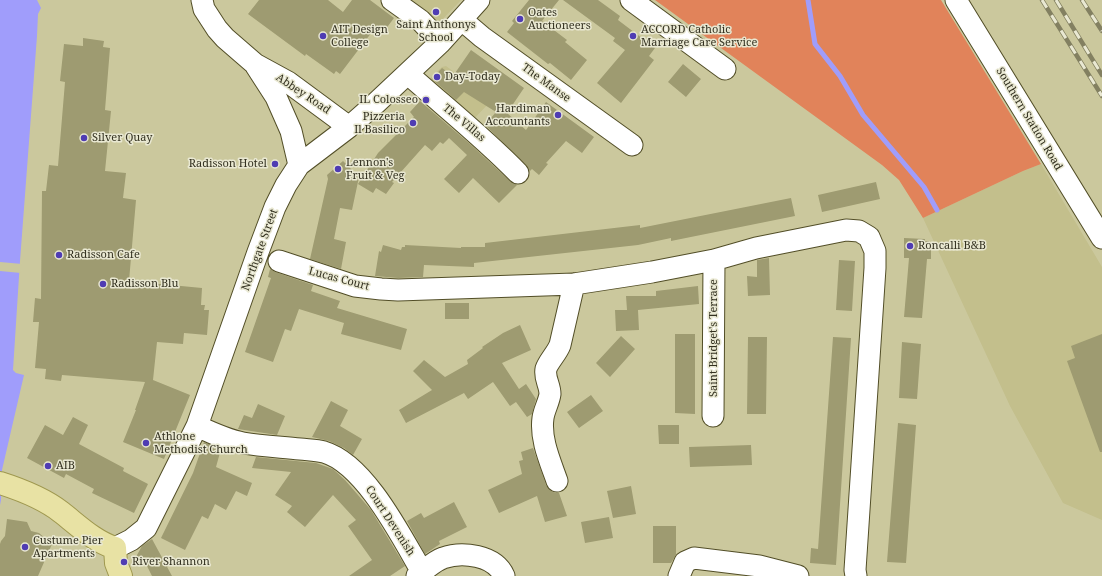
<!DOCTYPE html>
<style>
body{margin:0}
canvas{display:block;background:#cbc89d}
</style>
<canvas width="1102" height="576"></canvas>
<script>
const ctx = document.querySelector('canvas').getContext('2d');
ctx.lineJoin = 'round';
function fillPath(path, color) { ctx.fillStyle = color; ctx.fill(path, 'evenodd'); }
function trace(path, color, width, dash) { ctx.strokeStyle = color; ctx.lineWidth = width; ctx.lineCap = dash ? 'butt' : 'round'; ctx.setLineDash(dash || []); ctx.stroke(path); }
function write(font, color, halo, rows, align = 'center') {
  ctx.font = font + ' "Noto Serif",serif'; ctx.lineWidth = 3; ctx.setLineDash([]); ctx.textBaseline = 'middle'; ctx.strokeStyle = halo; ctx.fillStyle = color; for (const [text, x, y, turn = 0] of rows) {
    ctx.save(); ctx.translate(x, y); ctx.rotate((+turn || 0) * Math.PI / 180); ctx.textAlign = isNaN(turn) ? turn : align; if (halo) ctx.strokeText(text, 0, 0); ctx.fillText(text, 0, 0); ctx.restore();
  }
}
fillPath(new Path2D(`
 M406 0H461L438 24Z
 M446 66 492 100 470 123 424 84 442 67Z
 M1041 164 1102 267V520L1063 503 1010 406 923 218 1023 171Z`), '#c3bf8c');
fillPath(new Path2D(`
 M655 0H941L1041 164 1023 171 923 218 899 180 882 165Z`), '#e1835a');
fillPath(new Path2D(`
 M0 0H37L41 8 38 14 37 36 20 261 13 370 16 373 24 375 2 470 1 500 0 505Z`), '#a09dfb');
fillPath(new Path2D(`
 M0 262 22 264 21 273 0 271Z`), '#cbc89d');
trace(new Path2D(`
 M808 0 815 44 840 76 863 115 924 187 937 210`), '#a09dfb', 5);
fillPath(new Path2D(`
 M259 0H328L343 12 352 0H370L394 18 382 34 375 28 340 74 336 71 334 74 306 54 305 56 248 14Z
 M529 0H559L542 21 567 40 565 42 587 60 571 80 550 63 548 64 507 32 514 23 512 21Z
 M563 0H598L620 16 618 20 655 48 649 56 654 60 621 103 597 83 625 50 613 41 615 38Z
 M83 38 104 41 103 47 110 48 105 110 111 111 105 171 126 173 123 198 136 200 129 281 202 288 201 305H205L204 310H209L207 335 184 333 183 344 157 342 153 380 190 395 164 459 123 442 136 410H135L145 382 62 375 61 381 45 379 46 369 35 368 39 322H33L35 298 41 299 42 191H46L49 165 58 166 65 82 60 81 64 44 83 46Z
 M471 50 524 88 507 113 526 130 546 102 594 137 582 153 566 141 546 163 548 164 539 175 532 169 530 171 526 165 485 125 496 112 464 92 456 100 432 79 442 68 453 76Z
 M683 64 701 79 686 97 668 82Z
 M420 101 470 144 510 181 517 185 499 203 473 178 459 193 444 179 467 155 449 138 443 144 440 142 432 151 425 145 392 182 394 183 386 194 376 188 373 193 358 184 378 153 414 117 410 112Z
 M343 161 359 177 352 210 340 208 334 239 346 242 341 269 310 259 328 179 327 175Z
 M876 182 880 199 822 212 818 195Z
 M791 198 795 216 671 241V238L638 245 474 263V267L424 265 423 277 398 278 375 276 379 251 381 252 383 245 401 250 402 247H405V245L461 248V247H485V243L640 225V228Z
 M904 238 925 239V241H929V244H931V259H927L922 318 904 317 909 258H904Z
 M769 258 770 295 748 296 747 276 757 277V260Z
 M839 260 855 261 852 311 836 310Z
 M270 269 275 272 313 285 311 291 340 301 337 308 407 329 401 350 341 334 344 323 299 309 291 331 285 329 273 362 245 352 271 278 268 277Z
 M698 286 699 304 638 310 639 330 616 331 615 310H627L626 296H656V291Z
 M445 303H469V319H445Z
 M520 325 531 350 502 363 519 389 526 384 536 399 532 414 527 417 516 402 510 406 493 382 468 399 464 393 406 423 399 410 432 390 413 371 424 360 445 377 468 364 467 360 483 348 482 347 503 333Z
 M675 334H695V414L675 413Z
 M1102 334V452H1100L1067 361 1075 358 1071 346Z
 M621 336 635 349 610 377 596 363Z
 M748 337H767L766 414H747Z
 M833 337 851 338 836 565 810 563 811 548 818 549Z
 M902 342 921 344 917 399 899 398Z
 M591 395 603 411 579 428 567 412Z
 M331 401 348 410 340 426 362 439 353 455 344 448 329 441 312 437Z
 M258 404 285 416 277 435 238 429 244 415 252 418Z
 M73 417 88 425 79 444 124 468 123 471 148 484 134 513 92 493 94 489 66 474 64 478 27 458 45 425 63 435Z
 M898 423 916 425 906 563 887 562Z
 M658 425H679V444H659Z
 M204 442 221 449 216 467 252 483 247 496 236 491 226 510 215 504 208 519 202 516 185 550 161 538 193 473Z
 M751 445 752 465 690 467 689 447Z
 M533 448 546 485 550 490 555 493H559L567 516 545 522 537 496 499 513 488 490 522 474 519 461 523 460 521 452Z
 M256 457 316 463 333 469 345 480 371 510 405 566 390 576H349L372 560 348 526 356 520 333 495 305 527 287 512 292 506 275 495 291 472 252 468Z
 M631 486 636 514 613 518 607 491Z
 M454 502 467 527 439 541 440 544 425 554 407 521 421 513 424 518Z
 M609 517 613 538 585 543 581 522Z
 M7 519 27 522 31 531 39 533 52 544 38 576H0V544L1 541 5 536Z
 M653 526H676V555L671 563H653Z
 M152 539 172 576H152L147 566H138L137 555 142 546Z`), '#9e9b71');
const minor = new Path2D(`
 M202 0 204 9 217 29 225 38 255 64 288 82 349 127
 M392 0 420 20 441 42
 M631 0 725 69
 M956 0 1102 238
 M462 20 482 37 632 145
 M256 66 276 97 291 131 299 165
 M408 74C445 107 484 138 518 173
 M279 261 355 286 381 289 398 290 574 284 652 272 714 260 756 248 846 230 859 231 869 237 875 251V268L855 570 856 576
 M713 416 714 260
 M197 426C212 433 227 440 243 443 261 446 281 447 300 449 308 450 316 450 324 452 365 464 401 536 422 572
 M557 481C550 461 540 439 543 418 544 410 549 402 550 394 550 385 544 378 546 369 548 362 557 353 560 345L574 284
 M115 548 131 540 146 528 197 426 258 252 275 207 286 185 299 165 349 127 375 104 441 42 479 0
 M417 576C425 570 434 561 443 558 462 551 495 555 504 576
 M679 576 685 562 694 558 759 566 798 576`);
const major = new Path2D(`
 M0 483C22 490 43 498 61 512 79 526 94 541 115 548L116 563 121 576`);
trace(minor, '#524e27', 23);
trace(major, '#9f984f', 24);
trace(minor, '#fff', 21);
trace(major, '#e8e2a4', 22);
const rail = new Path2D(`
 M1042 0 1102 96
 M1056 0 1102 75
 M1082 0 1102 31`);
trace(rail, '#838061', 4.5);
trace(rail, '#e9e8d2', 3, [9]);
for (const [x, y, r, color] of [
 [436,12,4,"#4f3cb3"],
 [520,19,4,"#4f3cb3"],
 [323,36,4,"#4f3cb3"],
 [633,36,4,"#4f3cb3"],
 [437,77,4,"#4f3cb3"],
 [426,100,4,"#4f3cb3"],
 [558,115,4,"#4f3cb3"],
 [413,123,4,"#4f3cb3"],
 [84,138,4,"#4f3cb3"],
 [275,164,4,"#4f3cb3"],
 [338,169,4,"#4f3cb3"],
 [910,246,4,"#4f3cb3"],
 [59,255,4,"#4f3cb3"],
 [103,284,4,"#4f3cb3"],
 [146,443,4,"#4f3cb3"],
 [48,466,4,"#4f3cb3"],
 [25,547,4,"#4f3cb3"],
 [124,562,4,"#4f3cb3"]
]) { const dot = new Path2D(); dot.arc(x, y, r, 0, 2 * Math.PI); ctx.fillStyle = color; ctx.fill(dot); trace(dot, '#e9e8d2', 1.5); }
write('11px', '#333120', '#e9e8d2', [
 ["Oates",528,13],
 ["Auctioneers",528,26],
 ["Saint Anthonys",436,25,"center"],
 ["School",436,38,"center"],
 ["AIT Design",331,30],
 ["College",331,43],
 ["ACCORD Catholic",641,30],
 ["Marriage Care Service",641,43],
 ["Day-Today",445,77],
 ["IL Colosseo",418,100,"right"],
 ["Hardiman",550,109,"right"],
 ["Accountants",550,122,"right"],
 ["Pizzeria",405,117,"right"],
 ["Il Basilico",405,130,"right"],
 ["Silver Quay",92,138],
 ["Lennon's",346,163],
 ["Fruit & Veg",346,176],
 ["Radisson Hotel",267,164,"right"],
 ["Roncalli B&B",918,246],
 ["Radisson Cafe",67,255],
 ["Radisson Blu",111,284],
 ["Athlone",154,437],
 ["Methodist Church",154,450],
 ["AIB",56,466],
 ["Custume Pier",33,541],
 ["Apartments",33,554],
 ["River Shannon",132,562]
], 'left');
write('11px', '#333120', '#e9e8d2', [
 ["The Manse",546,83,36],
 ["Abbey Road",303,94,34],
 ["Southern Station Road",1029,119,59],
 ["The Villas",464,123,40],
 ["Northgate Street",260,250,-70],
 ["Lucas Court",339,279,15],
 ["Saint Bridget's Terrace",714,338,-90],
 ["Court Devenish",390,521,57]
]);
</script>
